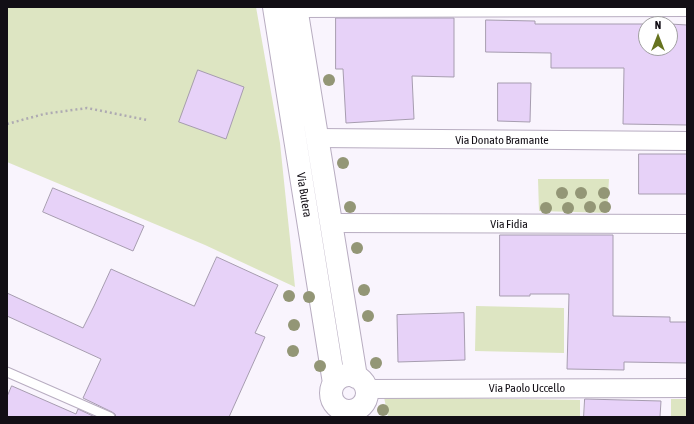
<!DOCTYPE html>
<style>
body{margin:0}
#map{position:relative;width:694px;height:424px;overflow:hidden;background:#f9f4fd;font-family:"Asap Condensed",sans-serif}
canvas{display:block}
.frame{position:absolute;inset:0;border:8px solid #120e15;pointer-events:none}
.north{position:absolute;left:638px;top:16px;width:40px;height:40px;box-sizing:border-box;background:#fff;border:1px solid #a09fa1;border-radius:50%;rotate:0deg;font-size:11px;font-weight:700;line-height:16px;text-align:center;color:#120e15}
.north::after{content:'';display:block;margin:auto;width:14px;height:18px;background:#66731f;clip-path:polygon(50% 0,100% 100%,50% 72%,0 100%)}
</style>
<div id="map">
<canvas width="694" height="424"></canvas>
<div class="frame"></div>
<div class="north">N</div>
</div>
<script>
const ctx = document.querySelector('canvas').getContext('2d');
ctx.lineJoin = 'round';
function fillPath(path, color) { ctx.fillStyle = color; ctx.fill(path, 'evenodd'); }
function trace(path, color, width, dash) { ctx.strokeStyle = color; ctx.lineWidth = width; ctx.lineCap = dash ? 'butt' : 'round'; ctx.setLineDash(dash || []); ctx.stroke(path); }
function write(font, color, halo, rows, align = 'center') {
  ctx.font = font + ' "Asap Condensed",sans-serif'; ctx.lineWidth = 4; ctx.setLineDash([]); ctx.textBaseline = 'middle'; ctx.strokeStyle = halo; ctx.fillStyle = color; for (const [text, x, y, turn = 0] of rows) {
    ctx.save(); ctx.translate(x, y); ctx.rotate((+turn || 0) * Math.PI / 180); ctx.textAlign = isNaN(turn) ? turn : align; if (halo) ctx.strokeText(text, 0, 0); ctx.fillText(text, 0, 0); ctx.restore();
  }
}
fillPath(new Path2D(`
 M7 7H256L280 143 295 287 205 245 7 162Z
 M538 179H609L607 213 539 211Z
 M476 306 564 308V353L475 351Z
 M384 397 580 400V417H388Z
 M671 399H687V417H671Z`), '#dde5c2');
const building = new Path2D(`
 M336 18H454V77L412 76 414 119 346 123 343 69H336Z
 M486 20 535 21V24H646V48H670V24L687 25V125L623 124 624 68H551V53L486 52Z
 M198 70 244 87 226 139 179 122Z
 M498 83H531L530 122 498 121Z
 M639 154H687V194H639Z
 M53 188 144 226 133 251 43 212Z
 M500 235H613V316L670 317V322H687V363L624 362V370L567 369 569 294H530V296H500Z
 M217 257 278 285 255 333 265 337 229 417H116L115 414 112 412 83 398 101 359 7 316V293L83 328 94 306 111 269 194 306Z
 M464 313 465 360 398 362 397 315Z
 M12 386 76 414 78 409 95 417H7V397Z
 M585 399 661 401 660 417H584Z`);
fillPath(building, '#e7d2f8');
trace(building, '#a69caf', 1);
const service = new Path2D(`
 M7 372 110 417`);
const minor = new Path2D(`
 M296 8 687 7
 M318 138 687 141
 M332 223 687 224
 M366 389 687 388`);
const secondary = new Path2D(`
 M274 7 334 383
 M296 7 356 377
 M331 393a18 18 0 1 1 36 0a18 18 0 1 1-36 0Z`);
trace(service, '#b8adc1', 11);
trace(minor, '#b8adc1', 20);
trace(secondary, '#b8adc1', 24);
trace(new Path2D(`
 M7 124 44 114 87 108 147 120`), '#aeaab2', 2.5, [2, 3]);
trace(service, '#fff', 9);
trace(minor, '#fff', 18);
trace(secondary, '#fff', 22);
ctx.fillStyle = '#939676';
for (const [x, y] of [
 [329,80],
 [343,163],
 [562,193],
 [581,193],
 [604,193],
 [350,207],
 [590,207],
 [605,207],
 [546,208],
 [568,208],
 [357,248],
 [364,290],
 [289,296],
 [309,297],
 [368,316],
 [294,325],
 [293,351],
 [376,363],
 [320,366],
 [383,410]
]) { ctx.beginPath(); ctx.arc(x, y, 6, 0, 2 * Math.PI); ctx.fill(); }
write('12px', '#120e15', '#fff', [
 ["Via Donato Bramante",502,140],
 ["Via Butera",304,195,81],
 ["Via Fidia",509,224],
 ["Via Paolo Uccello",527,388]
]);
</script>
